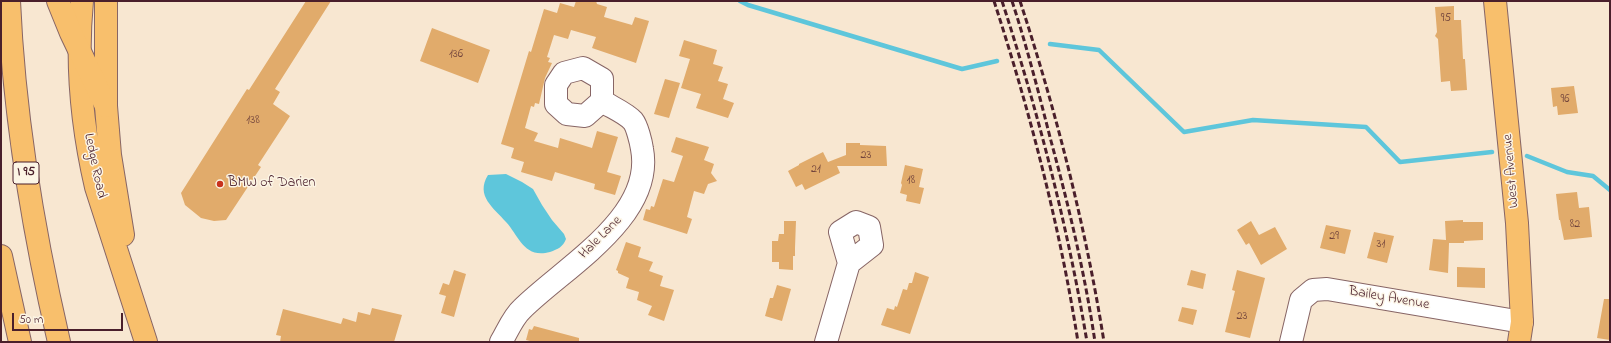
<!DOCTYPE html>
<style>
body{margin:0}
#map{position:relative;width:1611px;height:343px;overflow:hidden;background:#f8e7d1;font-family:"Indie Flower",sans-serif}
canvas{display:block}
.frame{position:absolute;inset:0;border:2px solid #4a1f2b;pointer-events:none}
.scale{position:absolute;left:12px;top:313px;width:111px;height:18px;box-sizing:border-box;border:2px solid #4a1f2b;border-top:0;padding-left:5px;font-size:12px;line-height:14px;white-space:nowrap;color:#4a1f2b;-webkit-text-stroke:3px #fcf5e5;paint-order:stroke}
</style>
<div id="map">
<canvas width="1611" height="343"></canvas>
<div class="frame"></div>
<div class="scale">50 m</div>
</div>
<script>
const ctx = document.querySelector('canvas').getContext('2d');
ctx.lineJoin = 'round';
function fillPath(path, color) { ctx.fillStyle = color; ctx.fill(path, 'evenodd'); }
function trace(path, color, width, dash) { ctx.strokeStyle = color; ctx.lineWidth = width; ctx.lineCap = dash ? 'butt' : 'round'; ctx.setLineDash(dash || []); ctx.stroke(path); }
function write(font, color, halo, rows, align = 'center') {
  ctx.font = font + ' "Indie Flower",sans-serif'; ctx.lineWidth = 3; ctx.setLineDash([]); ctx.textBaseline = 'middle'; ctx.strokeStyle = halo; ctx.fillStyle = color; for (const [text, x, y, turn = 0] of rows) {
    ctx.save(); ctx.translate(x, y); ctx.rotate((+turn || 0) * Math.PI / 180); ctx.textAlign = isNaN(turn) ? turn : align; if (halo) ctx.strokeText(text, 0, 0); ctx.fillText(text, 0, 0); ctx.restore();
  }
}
fillPath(new Path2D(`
 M506 174 522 182 533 189 542 205 552 220 564 234 566 239C563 247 558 249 550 252 524 259 519 236 506 222 494 208 475 196 488 175Z`), '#5ec6db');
trace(new Path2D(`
 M740 1 748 5 962 69 997 61
 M1050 44 1099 50 1184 132 1253 120 1366 127 1400 162 1492 152
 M1527 156 1567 172 1593 176 1610 190`), '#5ec6db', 4.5);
fillPath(new Path2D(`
 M306 1H331L275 89 280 92 273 104 290 116 258 165 261 167 226 220 214 221 201 218 185 205 181 193 247 89 249 90Z
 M576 1H596L597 4 607 7 604 17 632 25 635 17 649 21 636 63 592 48 596 37 571 30 568 39 554 35 547 57 550 58 548 62 552 63 545 78 539 104 535 103 534 107 531 106 525 128 538 133 534 141 558 148 560 138 592 148 597 131 618 137 607 172 621 176 615 195 594 189 595 184 555 172 552 181 521 172 524 162 511 158 514 148 501 144 529 51 531 52 544 9 557 13 560 3 574 7Z
 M1454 6V20H1461L1463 59H1465L1467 90 1451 91 1450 81 1441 82 1438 39 1435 36 1437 32 1435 7Z
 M432 28 490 50 478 83 420 61Z
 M684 40 717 50 713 64 723 67 718 81 728 84 723 99 734 103 728 118 696 108 701 94 681 88 690 59 679 56Z
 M665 79 680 83 669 118 654 114Z
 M1574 86 1578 113 1558 115 1557 106 1553 107 1551 88Z
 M676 137 709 147 704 160 714 164 711 173 717 181 708 184 704 194 694 191 687 217 692 219 687 234 643 220 646 209 650 210 651 206 654 207 663 179 674 182 683 156 671 152Z
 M846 143H860V145L886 146 887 166H837L840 173 805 190 802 184 796 187 788 171 799 165V164L823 152 828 162 846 155Z
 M905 165 923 169 919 187 924 188 920 204 906 201 907 195 900 193 902 185 901 183Z
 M1577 192 1579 208 1589 207 1592 237 1564 240 1560 220H1559L1556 194Z
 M1463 220V222H1483V240L1464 241V243H1449L1448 273 1429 270 1433 239 1446 240 1445 221Z
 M784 221H796L795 248V256H793V270L779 269V262H772V241H778L779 234H784Z
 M1251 221 1259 235 1275 227 1287 249 1261 265 1249 243 1246 245 1237 230Z
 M1326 225 1351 230 1345 254 1320 248Z
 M1374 232 1394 236 1387 263 1367 258Z
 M626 242 641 247 638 257 653 262 649 271 663 276 660 286 674 290 664 321 648 315 652 306 637 300 639 292 626 288 629 278 618 273V271L616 270Z
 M1457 267 1485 268V288L1457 287Z
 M454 270 466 274 454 317 441 313 446 296 439 294 443 283 449 285Z
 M1191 270 1206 274 1203 289 1187 285Z
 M1237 270 1265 278 1250 338 1225 332 1235 291 1232 290Z
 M915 272 929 277 910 334 881 325 887 308 894 310 895 306 897 307 903 289 907 290 909 283H912Z
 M777 285 791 289 782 321 765 316 770 298H773Z
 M1604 299H1610V340L1597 338Z
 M1182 307 1197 310 1193 325 1178 321Z
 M372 308 402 315 394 342H280L281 336 276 335 283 309 341 324 343 318 356 322 358 312 370 315Z
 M534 326 579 338V342H534L526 340 529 329 532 330Z`), '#e1ab6b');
const minor = new Path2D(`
 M583 68 602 79V101L585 116 567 114 556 104V85L564 73Z
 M501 342C507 332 513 317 522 309 563 268 655 217 642 149 641 142 637 126 633 121 626 113 611 107 602 101
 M826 342 849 263 840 232 856 222 869 227 872 245 849 263
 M1291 342 1301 300 1313 290 1327 289 1522 322`);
const major = new Path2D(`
 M82 1C76 63 82 127 96 187L146 342
 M106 1V106L110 155 123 235
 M1495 1 1517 223 1522 322 1519 342`);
const highway = new Path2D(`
 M9 1C14 116 33 230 59 342
 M58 1 71 33 106 106
 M1 256 20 342`);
trace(minor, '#876565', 24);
trace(major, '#876565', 24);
trace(highway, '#876565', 24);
trace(minor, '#fff', 22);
trace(major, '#f8bf6c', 22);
trace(highway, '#f8bf6c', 22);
trace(new Path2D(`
 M994 1C1030 112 1060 227 1078 342
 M1002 1C1038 112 1068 227 1087 342
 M1012 1C1027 47 1039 94 1051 141 1069 207 1085 274 1095 342
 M1020 1C1056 111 1086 228 1104 342`), '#4a1f2b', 3, [6, 3]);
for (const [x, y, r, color] of [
 [220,184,4,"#c8321e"]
]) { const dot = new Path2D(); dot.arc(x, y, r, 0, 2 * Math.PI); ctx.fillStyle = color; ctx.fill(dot); trace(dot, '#fcf5e5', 1.5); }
write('12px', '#70423b', null, [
 ["95",1446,19],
 ["136",456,55],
 ["96",1565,100],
 ["138",253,121],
 ["23",866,156],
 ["21",816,170],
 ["18",911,181],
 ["82",1575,225],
 ["29",1334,237],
 ["31",1381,245],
 ["23",1242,317]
]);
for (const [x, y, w] of [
 [26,173,26]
]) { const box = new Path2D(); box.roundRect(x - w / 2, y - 11, w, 22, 3); ctx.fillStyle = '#fcf5e5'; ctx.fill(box); trace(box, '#4a1f2b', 1); }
write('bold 13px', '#4a1f2b', null, [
 ["I 95",26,173]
]);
write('14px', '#4a1f2b', '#fcf5e5', [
 ["Ledge Road",94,166,78],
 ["West Avenue",1512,171,-95],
 ["Hale Lane",601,238,-45],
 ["Bailey Avenue",1389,299,10]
]);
write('14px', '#4a1f2b', '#fcf5e5', [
 ["BMW of Darien",228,184]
], 'left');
</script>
